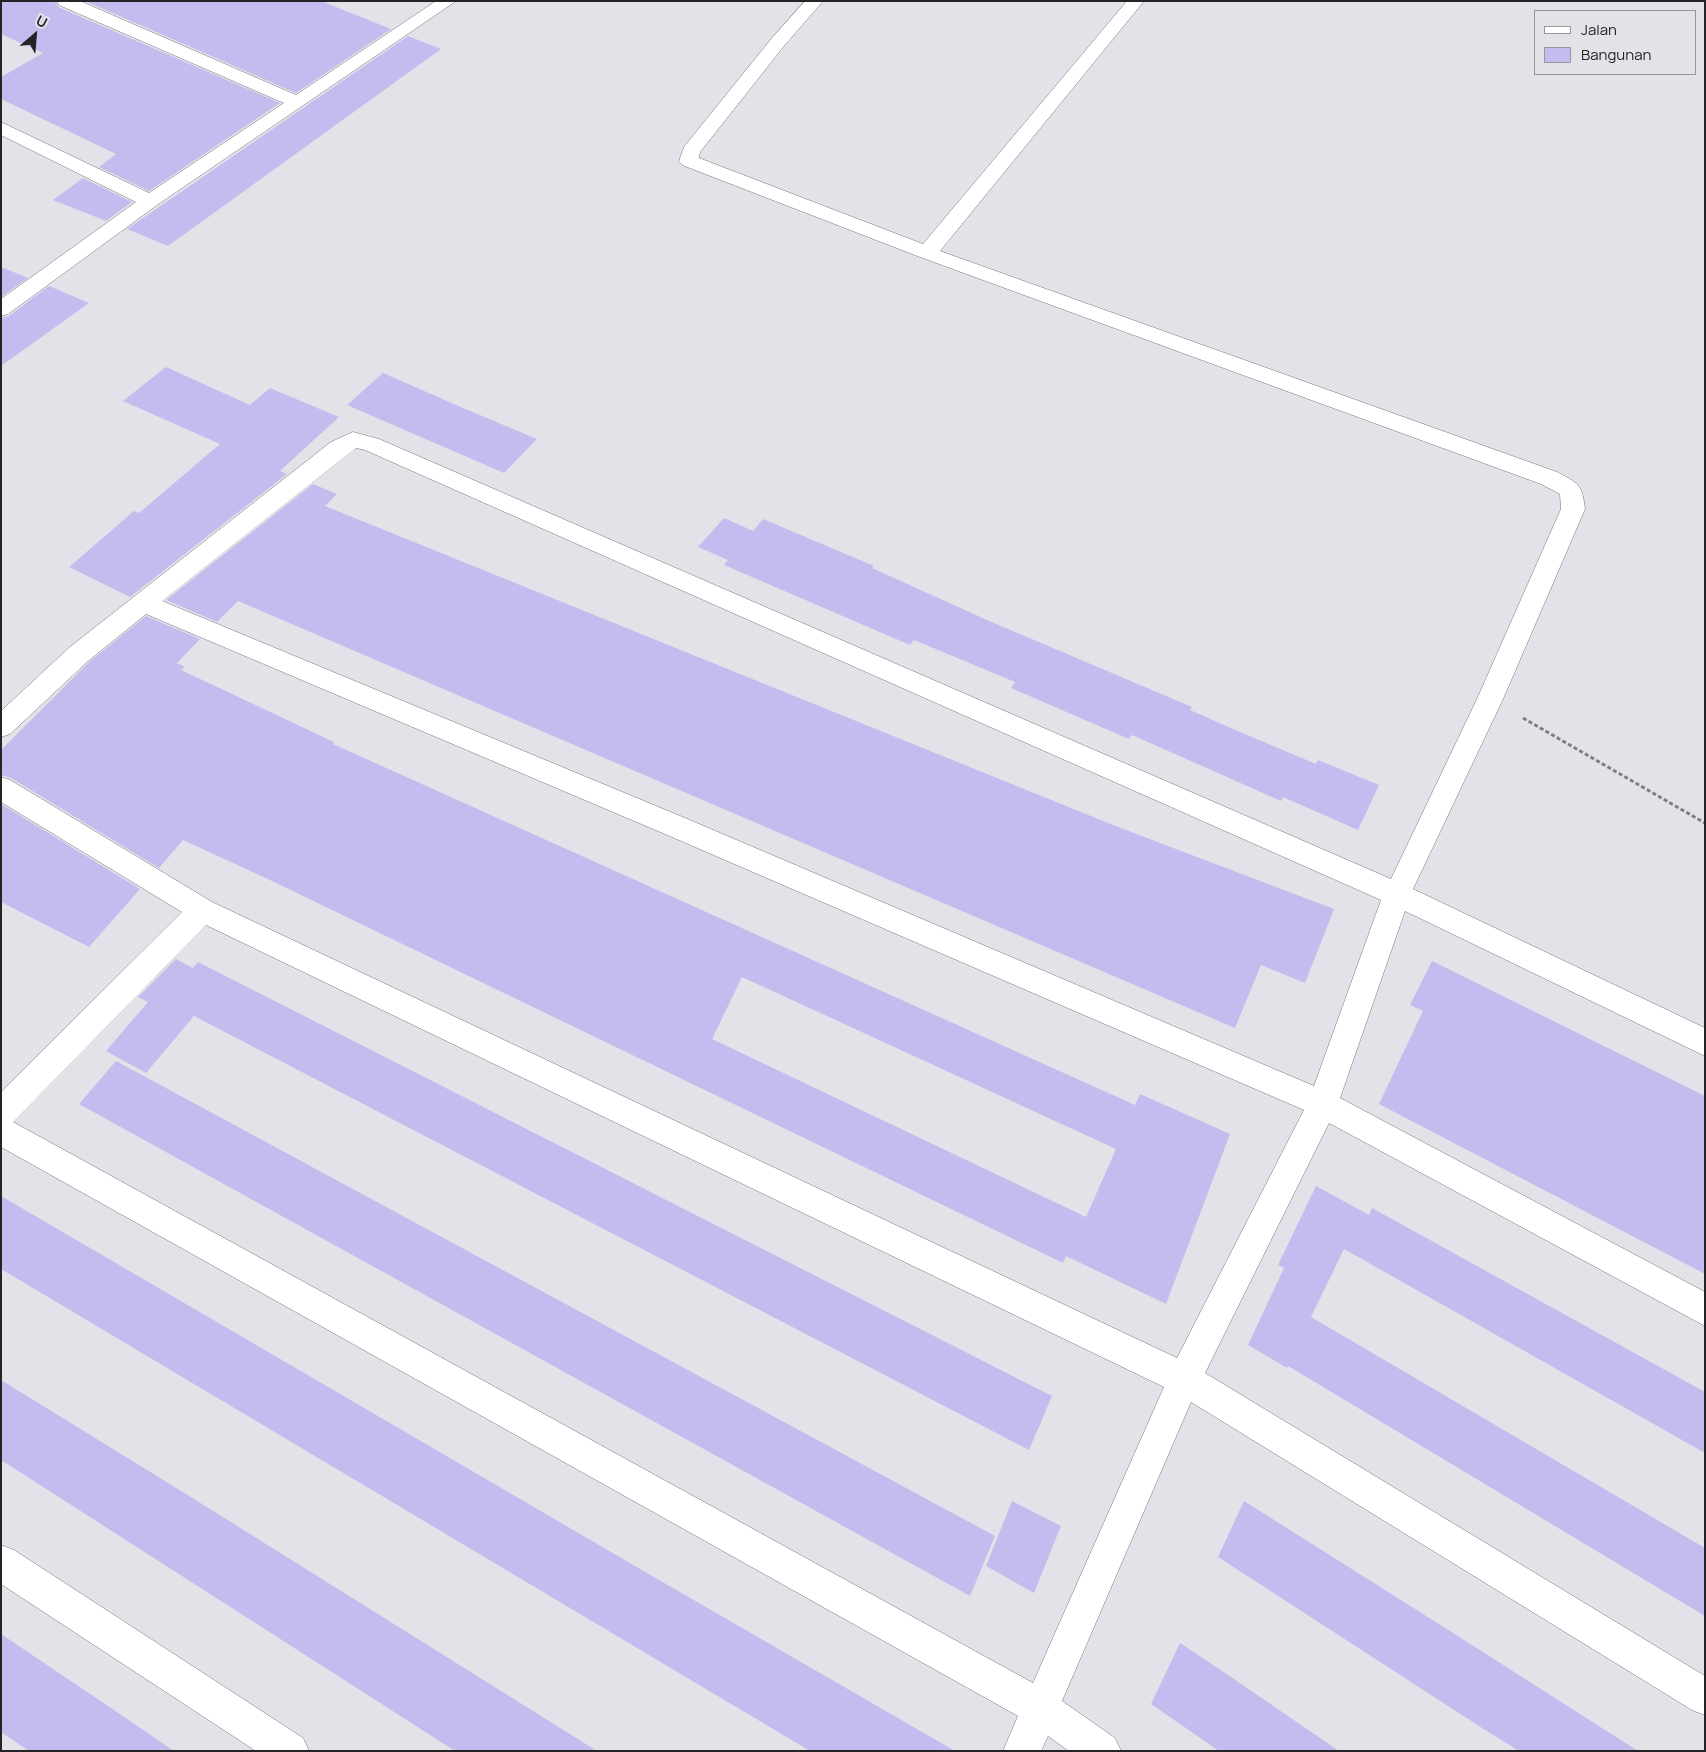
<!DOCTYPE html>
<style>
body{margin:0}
#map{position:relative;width:1706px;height:1752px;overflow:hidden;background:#e3e2e8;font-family:Manrope,sans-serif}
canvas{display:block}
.frame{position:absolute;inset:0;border:2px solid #242427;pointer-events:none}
.legend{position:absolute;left:1534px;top:10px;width:162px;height:65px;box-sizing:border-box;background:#e3e2e8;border:1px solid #97969b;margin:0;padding:6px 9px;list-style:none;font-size:15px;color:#242427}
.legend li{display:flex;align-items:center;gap:10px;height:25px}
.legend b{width:25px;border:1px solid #97969b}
.north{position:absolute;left:10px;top:10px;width:50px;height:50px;-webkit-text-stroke:4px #e3e2e8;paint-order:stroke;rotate:27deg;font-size:14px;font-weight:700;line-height:20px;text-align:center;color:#242427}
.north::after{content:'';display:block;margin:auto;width:18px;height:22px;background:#242427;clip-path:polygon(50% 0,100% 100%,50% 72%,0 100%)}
</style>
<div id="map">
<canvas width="1706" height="1752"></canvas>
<div class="frame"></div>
<ul class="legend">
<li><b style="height:6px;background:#fff"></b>Jalan</li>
<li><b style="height:14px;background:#c2bdee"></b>Bangunan</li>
</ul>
<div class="north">U</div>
</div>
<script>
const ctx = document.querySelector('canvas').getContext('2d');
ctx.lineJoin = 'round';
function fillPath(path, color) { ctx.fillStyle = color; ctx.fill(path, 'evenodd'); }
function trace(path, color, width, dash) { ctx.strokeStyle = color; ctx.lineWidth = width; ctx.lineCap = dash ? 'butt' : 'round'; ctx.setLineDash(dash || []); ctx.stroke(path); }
fillPath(new Path2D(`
 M1 1H55L58 7 280 103 149 191 99 167 116 154 1 99V77L43 53 1 34Z
 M85 1H321L391 29 296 93Z
 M408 36 441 49 168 246 127 229Z
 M83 178 132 202 106 221 53 200Z
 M1 267 28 278 1 297Z
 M49 286 89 303 1 366V318L9 316Z
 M166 367 250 405 270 388 339 417 280 471 287 474 130 597 69 567 134 511 139 513 220 444 123 401Z
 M383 373 463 408 537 439 504 473 347 405Z
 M313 484 337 494 325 506 1118 827 1334 909 1305 983 1261 965 1235 1028 238 601 217 622 166 600Z
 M724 518 753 531 763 519 874 566 872 568 987 620 1192 707 1190 710 1233 729 1316 764 1318 760 1379 785 1358 830 1283 797 1281 801 1132 735 1129 739 1011 688 1015 682 914 640 910 645 724 565 728 560 698 547Z
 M146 616 200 639 177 663 185 667 181 670 334 742 333 744 1135 1105 1140 1094 1230 1134 1166 1304 1066 1256 1063 1263 272 881 183 840 159 868 11 778 1 775V750L89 662ZM742 977 1116 1149 1086 1217 712 1039Z
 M1 804 140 889 89 947 1 902Z
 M176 959 193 968 198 962 1052 1396 1029 1450 194 1016 146 1073 106 1051 148 1002 138 997Z
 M1432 961 1705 1096V1274L1379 1104 1423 1011 1410 1005Z
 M116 1061 995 1536 970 1596 79 1104Z
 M1316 1186 1369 1215 1372 1208 1705 1392V1453L1344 1249 1311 1317 1705 1548V1616L1288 1366 1287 1368 1248 1345 1284 1268 1278 1265Z
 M1 1196 647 1573 955 1751H810L1 1269Z
 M1 1380 186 1494 597 1751H455L1 1460Z
 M1012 1501 1061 1526 1034 1593 986 1566Z
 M1244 1501 1450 1631 1638 1751H1519L1482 1728 1218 1557Z
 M1 1634 114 1710 174 1751H29L1 1732Z
 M1180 1643 1231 1677 1339 1751H1219L1151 1704Z`), '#c2bdee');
const minor = new Path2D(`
 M57 1H80L296 95 436 1H456L157 205 8 314 1 316V299L136 202 1 135V122L149 193 284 103 59 5Z
 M805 1H823L784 46 700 152 699 158 923 244 1127 1H1144L940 251 1557 472C1579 484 1582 484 1585 509L1503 699 1413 889 1705 1028V1056L1405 911 1340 1098 1705 1292V1326L1329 1123 1205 1373 1705 1676V1715L1692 1710 1191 1402 1062 1701 1115 1738 1121 1751H1069L1048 1736 1041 1751H1003L1018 1716 1 1147V1092L182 912 1 802V777L10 780 212 902 1177 1358 1304 1110 665 834 146 614 88 661 10 734 1 737V711L70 647 331 442 353 432 379 439 1391 879 1477 699 1561 509 1560 494 1541 484 920 257 682 165 679 161 684 147 772 38ZM356 448 365 450 1381 900 1314 1086 685 818 162 601ZM206 925 1164 1387 1033 1683 13 1122Z
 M1 1545 14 1550 303 1738 309 1751H256L1 1584Z`);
trace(minor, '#75757a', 1);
trace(new Path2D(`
 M1523 718 1705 823`), '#7e7d82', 3, [4, 2.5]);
fillPath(minor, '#fff');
</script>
